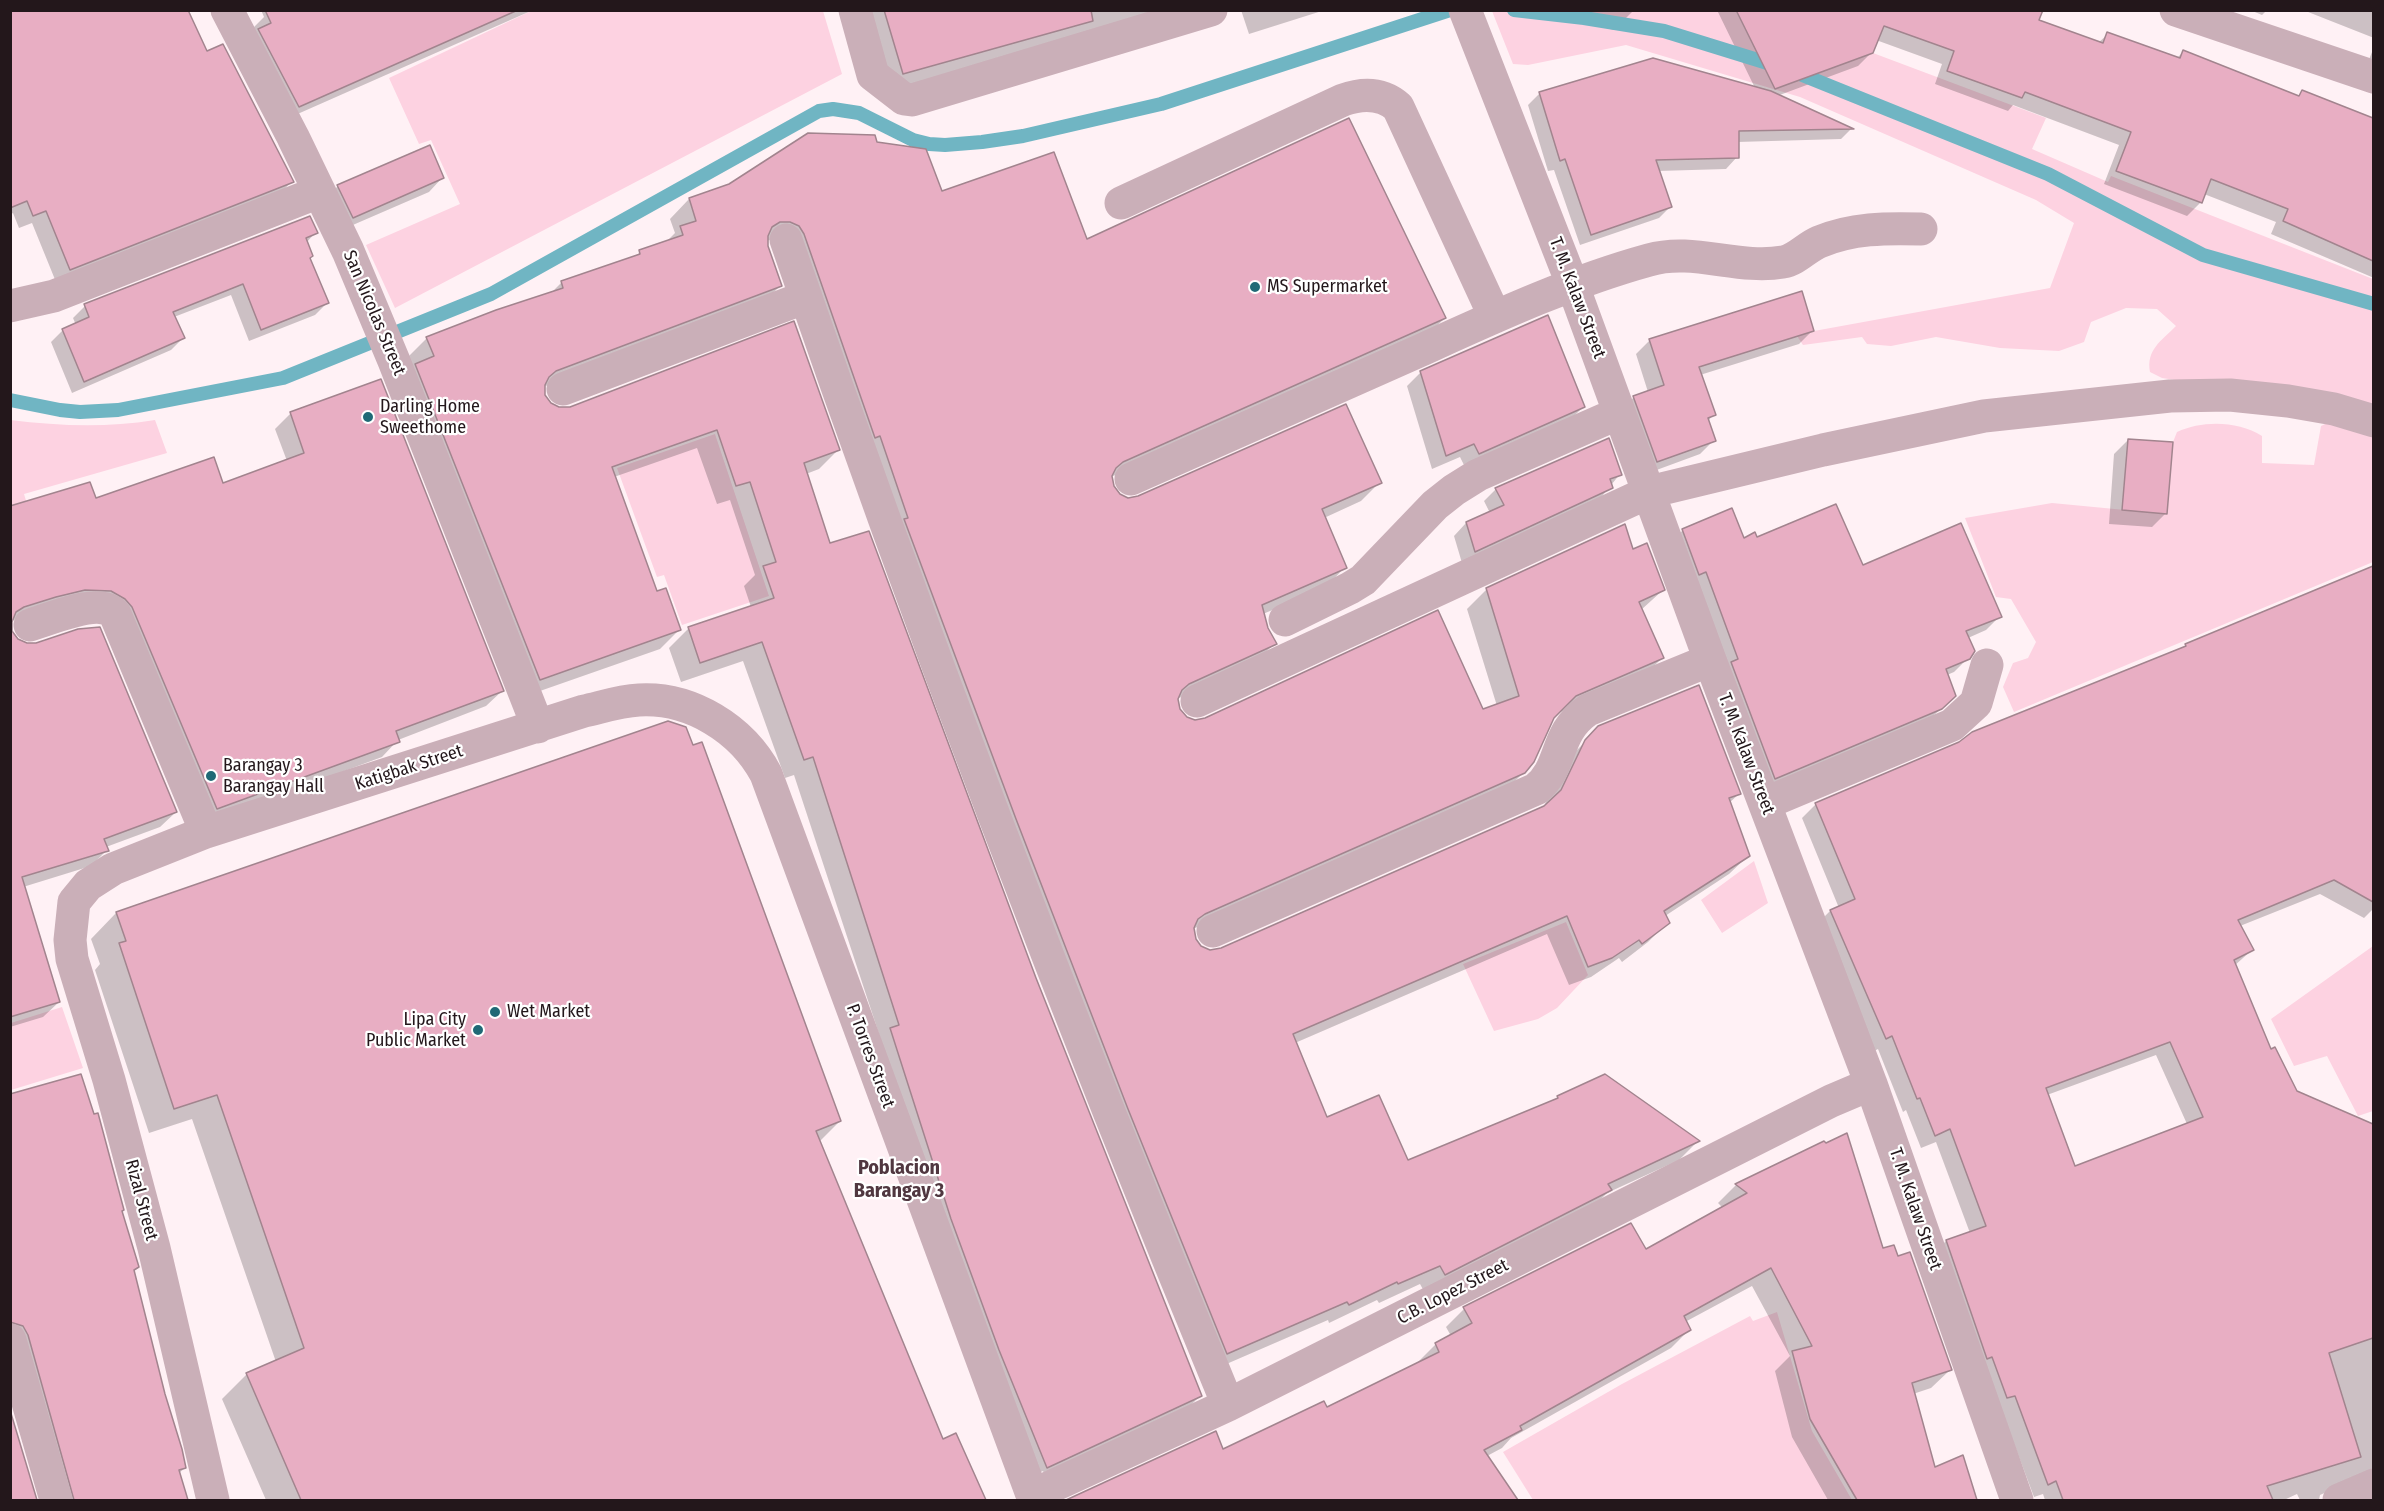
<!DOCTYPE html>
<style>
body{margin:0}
#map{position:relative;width:2384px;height:1511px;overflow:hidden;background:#fff1f5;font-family:"Fira Sans Condensed",sans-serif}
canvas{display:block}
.frame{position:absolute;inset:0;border:12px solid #23171b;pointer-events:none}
</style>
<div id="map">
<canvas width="2384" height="1511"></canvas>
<div class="frame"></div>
</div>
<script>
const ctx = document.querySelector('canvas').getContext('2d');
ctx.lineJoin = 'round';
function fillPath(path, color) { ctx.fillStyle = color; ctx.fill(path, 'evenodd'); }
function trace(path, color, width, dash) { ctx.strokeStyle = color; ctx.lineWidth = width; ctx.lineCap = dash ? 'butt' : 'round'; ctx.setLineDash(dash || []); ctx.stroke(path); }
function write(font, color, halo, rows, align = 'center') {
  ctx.font = font + ' "Fira Sans Condensed",sans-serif'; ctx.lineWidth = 4.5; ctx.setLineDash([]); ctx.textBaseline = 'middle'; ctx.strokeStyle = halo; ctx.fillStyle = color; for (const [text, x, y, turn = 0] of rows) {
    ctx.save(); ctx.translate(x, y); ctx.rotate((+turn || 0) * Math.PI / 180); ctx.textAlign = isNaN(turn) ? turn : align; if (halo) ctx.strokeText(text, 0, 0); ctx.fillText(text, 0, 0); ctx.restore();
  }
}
fillPath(new Path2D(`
 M531 11H823L842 74 395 308 366 245 460 204 431 140 419 144 389 78Z
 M1492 11H1736L1753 43 1829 69 1873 53 2046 118 2032 149 2108 182 2111 176 2373 279V409L2162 378 2150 372C2146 350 2161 341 2176 326L2157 309 2126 308 2091 322 2084 342 2059 351 2000 348 1936 337 1891 346 1867 344 1862 337 1803 345 1797 336 1814 331 2050 288 2074 223 2036 200 1800 97 1626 45 1528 65 1513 64Z
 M10 420C60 426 105 428 155 420L167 453 24 494 33 524 11 526Z
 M2333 420 2373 428V562L2014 712 2003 687 2013 663 2028 658 2036 642 2011 599 1996 597 1965 518 2052 503 2167 514 2173 442 2177 432C2203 420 2238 421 2262 436V463L2314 465 2321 426Z
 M715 434 769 596 682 625 664 575 657 577 617 468Z
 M1754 861 1768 903 1722 933 1701 900Z
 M1566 922 1588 975 1557 1008 1538 1019 1494 1031 1463 964Z
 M2373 946V1111L2358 1116 2327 1056 2294 1066 2271 1019Z
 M62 1007 83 1068 11 1090V1023Z
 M1777 1312 1812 1431 1852 1500H1533L1503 1452 1622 1384 1750 1316 1753 1321Z`), '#fdd2e1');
fillPath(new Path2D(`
 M10 10 206 53 292 181 279 195 56 282 32 223 19 228 13 213 10 215Z
 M261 10H533L284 120 253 28 264 17Z
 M858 10H1182L882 94Z
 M1241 10H1325L1249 34Z
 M1532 10H1634L1614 30Z
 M1717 10H2036L2038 21 2098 43 2108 34 2176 59 2183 52 2298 97 2303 92 2360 115 2374 121V278L2271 234 2276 222 2204 194 2201 202 2187 216 2104 184 2119 145 2013 105 2008 111 1935 84 1942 64 1876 40 1872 52 1858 66 1777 96 1851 129 1841 139 1737 142V157L1726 169 1658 171 1670 207 1659 218 1580 245 1554 170 1548 171 1528 105 1539 94 1653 60 1755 88Z
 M2250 10H2267L2262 15Z
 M2303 10H2374V38Z
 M2374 47V64L2368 62Z
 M876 144 941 193 1086 241 1445 318 1425 337 1111 477 1112 487 1119 495 1128 499 1380 482 1361 501 1324 518 1345 567 1326 587 1263 614 1267 628 1275 643 1256 662 1177 699 1179 710 1186 718 1195 721 1482 711 1497 706 1467 609 1487 589 1632 551 1663 590 1641 610 1662 658 1643 677 1556 714 1524 772 1504 792 1193 929 1194 939 1202 948 1211 951 1221 950 1543 808 1566 761 1599 728 1739 794 1729 803 1749 855 1729 874 1665 916 1668 922 1648 942 1622 962 1619 958 1591 977 1569 985 1547 934 1295 1043 1326 1119 1407 1162 1553 1102 1558 1097 1698 1141 1679 1160 1607 1193 1591 1209 1425 1293 1420 1284 1379 1303 1377 1300 1329 1323 1328 1320 1208 1372 770 240 766 241 767 246 780 286 761 305 543 387 544 396 551 405 560 409 570 408 794 323 838 450 819 469 806 474 829 545 1035 979 1200 1396 1181 1415 1046 1478 1043 1471 1025 1479 794 775 785 778 743 661 681 682 669 648 689 628 751 607 744 586 755 575 730 500 717 504 697 448 614 477 656 593 679 630 660 649 520 698 408 357 427 338 550 294 561 283 634 258 640 252 666 242 675 233 670 219 689 199 729 185Z
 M442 178 429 192 339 231 324 200 338 186Z
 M309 218 316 232 306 243 309 259 327 303 315 315 249 341 231 295 174 317 183 338 171 350 72 393 51 342 63 330 76 325 73 318 85 306Z
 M1813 330 1799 344 1700 375 1714 414 1708 421 1714 440 1700 454 1643 475 1620 411 1634 397 1648 392 1636 354 1650 340Z
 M1421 372 1583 407 1569 421 1465 467 1460 457 1432 469 1407 386Z
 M291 413 502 691 486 706 398 740 382 757 201 824 117 623 68 605 10 621V550L95 500 222 485 287 461 275 429Z
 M2128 440 2166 513 2152 527 2109 524 2114 454Z
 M1620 474 1599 500 1462 563 1454 536 1466 523 1490 513 1484 501 1496 489Z
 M1683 530 1744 540 1757 539 1862 567 2000 616 1986 630 1968 638V658L1954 672 1947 675 1941 709 1926 722 1761 792 1669 544Z
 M2368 569 2374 581V908L2364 918 2320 894 2240 926 2252 950 2234 966 2270 1051 2296 1092 2374 1125V1173L2353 1179 2374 1239V1487L2351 1481 2320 1495 2319 1500H2300L2297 1494 2284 1500H2045L2043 1494 2034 1497 2001 1409 1932 1255 1946 1241 1970 1233 1936 1142 1921 1148 1906 1110 1903 1112 1878 1049 1872 1052 1816 925 1830 911 1839 908 1802 818 1816 804ZM2156 1055 2187 1124 2074 1168 2047 1095Z
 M10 626 11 632 176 812 160 827 106 847 107 850 91 866 23 887 59 1002 43 1017 10 1027Z
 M668 723 840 1121 819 1142 942 1441 955 1435 985 1500H266L222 1399 247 1374 276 1362 192 1119 149 1133 95 970 100 964 91 939 116 913Z
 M10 1096 121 1212 138 1268 133 1272 163 1394 185 1468 179 1473 187 1500H56L10 1347Z
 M1824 1143 1882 1250 1950 1370 1931 1388 1913 1394 1934 1469 1962 1457 1976 1500H1828L1792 1437 1775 1371 1790 1356 1752 1286 1685 1322 1689 1330 1671 1348 1511 1438 1502 1448 1487 1456 1516 1500H1076L1081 1495 1223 1451 1327 1409 1417 1363 1436 1344 1451 1336 1446 1327 1464 1309 1645 1252 1723 1208 1718 1203 1736 1185Z`), '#0003');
trace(new Path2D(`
 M1514 10 1584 18 1664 31 1790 70 2048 174 2203 255 2374 304
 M10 400 60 410 80 412 118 410 283 378 491 294 819 111 833 109 859 113 913 140 929 144 945 145 982 142 1023 136 1161 104 1450 10`), '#70b5c3', 14);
const building = new Path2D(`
 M10 10H188L207 51 223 44 294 182 70 270 46 211 33 216 27 201 10 208Z
 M265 10H518L299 107 258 29 271 23Z
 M884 10H1091L1093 21 903 74Z
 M1736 10H2043L2039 20 2103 43 2107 32 2180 58 2183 50 2299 96 2302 90 2373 118V261L2283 221 2288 209 2211 179 2202 203 2116 171 2131 132 2025 92 2022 98 1947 71 1954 51 1884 26 1873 53 1775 89Z
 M1653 58 1771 91 1854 129 1739 131V158L1656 160 1672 207 1591 235 1565 159 1560 161 1539 92Z
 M1349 118 1446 318 1123 462 1116 468 1112 476 1114 486 1120 494 1128 498 1138 496 1346 404 1382 483 1322 509 1347 568 1262 605 1268 628 1277 644 1189 684 1182 690 1178 699 1180 709 1187 717 1195 720 1205 718 1438 610 1483 709 1519 696 1486 588 1625 524 1633 549 1647 543 1665 590 1639 602 1664 658 1576 696 1554 718 1534 762 1525 773 1205 914 1198 919 1194 928 1196 939 1201 946 1210 950 1221 948 1544 806 1561 790 1585 740 1598 726 1699 685 1741 794 1729 798 1750 856 1664 911 1670 923 1642 944 1639 940 1612 958 1588 967 1567 916 1293 1034 1327 1117 1379 1095 1408 1160 1558 1098 1557 1096 1605 1074 1700 1141 1608 1184 1612 1190 1445 1275 1440 1266 1398 1284 1397 1282 1349 1305 1347 1302 1227 1354 1128 1109 1016 819 904 519 908 518 880 436 875 438 804 234 799 226 790 222H780L772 227 768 236V246L782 286 556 371 549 377 545 385V395L551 403 559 407H570L794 321 840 450 804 463 830 543 869 531 1036 978 1202 1396 1047 1468 999 1350 951 1219 890 1028 899 1025 813 757 804 760 762 642 700 663 688 627 774 598 763 566 776 562 750 482 736 486 717 430 612 467 657 591 666 588 681 630 540 680 415 364 434 356 426 337 496 310 563 288 561 281 640 254 639 250 683 235 680 226 696 221 689 198 729 184 808 133 875 135 877 142 926 149 942 191 1054 152 1087 239Z
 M430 145 444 178 353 218 337 185Z
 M310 216 318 233 306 238 313 256 310 258 329 303 261 330 243 284 173 312 185 338 84 382 62 329 89 317 84 304Z
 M1802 291 1814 331 1699 367 1716 415 1708 418 1716 441 1657 462 1633 396 1664 385 1649 339Z
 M1548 315 1585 407 1479 454 1474 444 1446 456 1420 371Z
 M381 379 504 691 396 731 400 742 217 809 132 607 125 599 111 591 85 590 56 597 24 607 16 612 12 622V631L18 639 27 643H36L78 629 100 627 177 812 104 839 109 851 105 852 22 877 60 1002 10 1017V506L90 482 96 498 214 457 223 483 304 453 290 412Z
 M1609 438 1622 475 1610 479 1613 488 1475 552 1466 522 1504 505 1495 488Z
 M2128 439 2173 442 2167 514 2122 510Z
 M1836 504 1863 565 1961 523 2002 617 1966 631 1975 651 1970 659 1946 669 1956 696 1942 709 1775 779 1731 662 1738 659 1706 572 1699 575 1682 529 1732 508 1744 538 1755 532 1757 537Z
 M2373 566V902L2334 880 2238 920 2254 950 2234 960 2271 1049 2275 1047 2297 1091 2373 1124V1338L2329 1353 2361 1457 2267 1486 2273 1500H2063L2056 1481 2048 1485 2015 1396 2007 1398 1992 1357 1987 1359 1946 1240 1986 1226 1950 1129 1935 1136 1920 1098 1917 1099 1892 1036 1886 1039 1830 910 1855 899 1815 803 1959 742 1972 732 2186 646 2185 644ZM2170 1042 2203 1117 2075 1166 2046 1088Z
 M668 721 686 727 693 745 702 742 841 1121 816 1131 943 1439 956 1433 986 1500H301L246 1373 304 1348 217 1095 174 1109 119 943 126 941 116 912Z
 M81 1074 94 1114 98 1113 124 1210 122 1211 139 1267 134 1270 165 1394 182 1449 186 1468 179 1470 188 1500H74L28 1335 23 1326 10 1322V1094Z
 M1847 1133 1883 1248 1894 1245 1898 1256 1910 1252 1952 1370 1912 1383 1935 1467 1963 1455 1977 1500H1857L1810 1419 1792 1351 1812 1346 1771 1268 1684 1316 1691 1330 1520 1426 1522 1430 1484 1450 1518 1500H1066L1216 1431 1223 1449 1324 1401 1327 1407 1439 1352 1435 1343 1472 1323 1463 1307 1631 1223 1646 1249 1747 1193 1735 1184 1824 1141 1826 1143Z
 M10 1410 37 1500H10Z`);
fillPath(building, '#e8aec3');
trace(building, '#a2848e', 1.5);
trace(new Path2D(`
 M227 10 293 137 348 251 394 361 538 727
 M855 10 873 75 904 99 912 100 1211 10
 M1465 10 1573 286 1710 660 1871 1084 2017 1500
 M2176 10 2374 77
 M1121 203 1343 100C1363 93 1382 93 1398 107L1495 317
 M786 240C921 633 1069 1021 1228 1405
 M10 306 54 296 319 192
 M563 389 806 297
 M1131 479C1226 437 1321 394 1417 352 1492 318 1569 282 1649 260 1693 247 1738 270 1783 262 1796 260 1807 247 1819 242 1852 228 1886 228 1921 229
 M1285 620 1350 588 1363 580 1435 505 1454 490 1478 475 1619 413
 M30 625C50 619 99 597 115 614L206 832
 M1197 701 1649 492 1823 450 1984 416 2170 396 2230 395 2288 401 2334 409 2374 421
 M1766 803 1952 725 1976 703 1987 665
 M1213 931 1536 789C1564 767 1553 734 1588 710L1710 660
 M10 1340 56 1500
 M1033 1495 1228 1405 1831 1101 1871 1084
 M213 1500 154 1248 109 1080 72 959 70 940 74 902 88 885 113 869 206 832 584 711C602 707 620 701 639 700 691 697 742 729 766 774L1034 1500
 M2339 1500 2374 1485`), '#caafb8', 33);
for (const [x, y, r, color] of [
 [1255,287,6,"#206976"],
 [368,417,6,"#206976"],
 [211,776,6,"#206976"],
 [495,1012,6,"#206976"],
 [478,1030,6,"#206976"]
]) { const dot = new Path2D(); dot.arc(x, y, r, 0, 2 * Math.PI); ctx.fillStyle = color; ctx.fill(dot); trace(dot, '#fff', 2); }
write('18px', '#23171b', '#fff', [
 ["MS Supermarket",1267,287],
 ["Darling Home",380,407],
 ["Sweethome",380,428],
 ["Barangay 3",223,766],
 ["Barangay Hall",223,787],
 ["Wet Market",507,1012],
 ["Lipa City",466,1020,"right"],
 ["Public Market",466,1041,"right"]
], 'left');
write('18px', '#23171b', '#fff', [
 ["T. M. Kalaw Street",1577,298,69],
 ["San Nicolas Street",374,313,67],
 ["T. M. Kalaw Street",1746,754,69],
 ["Katigbak Street",409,768,-18],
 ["P. Torres Street",870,1056,70],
 ["Rizal Street",141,1200,75],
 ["T. M. Kalaw Street",1915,1209,71],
 ["C.B. Lopez Street",1453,1292,-27]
]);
write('bold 20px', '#503740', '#fff', [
 ["Poblacion",899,1168],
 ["Barangay 3",899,1191]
]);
</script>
